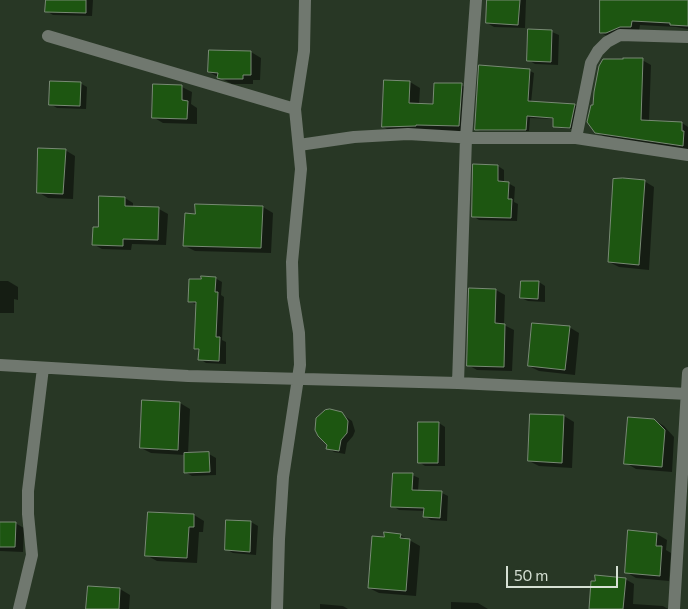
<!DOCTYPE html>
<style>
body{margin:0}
#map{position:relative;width:688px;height:609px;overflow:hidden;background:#283725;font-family:Commissioner,sans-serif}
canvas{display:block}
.scale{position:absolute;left:506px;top:566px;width:112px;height:22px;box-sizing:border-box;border:2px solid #d6e0d4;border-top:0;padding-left:6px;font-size:15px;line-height:18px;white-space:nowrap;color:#d6e0d4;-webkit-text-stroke:4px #283725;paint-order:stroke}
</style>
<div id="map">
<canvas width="688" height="609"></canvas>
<div class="scale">50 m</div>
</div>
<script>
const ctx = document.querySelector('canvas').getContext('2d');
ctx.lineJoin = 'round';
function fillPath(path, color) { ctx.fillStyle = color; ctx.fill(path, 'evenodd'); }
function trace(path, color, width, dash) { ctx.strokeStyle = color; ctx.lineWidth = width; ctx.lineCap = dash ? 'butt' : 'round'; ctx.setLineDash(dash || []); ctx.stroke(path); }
fillPath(new Path2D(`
 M47 0H93L92 16 53 15 46 11Z
 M489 0H526L525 28 494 27 487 23Z
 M602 0H688V29L676 27 640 25 639 31 609 37 601 33Z
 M530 31 552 32 559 35 558 65 535 64 528 60Z
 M210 51 251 52 261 58 260 80H253V84H232L209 72Z
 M642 60 651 65 649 121 682 123 688 127V150L605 137 596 132Z
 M481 67 530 71 534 73 531 103 574 105 578 107 573 129 558 128 554 126V119L530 118 529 131H480L476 129Z
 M385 81 410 82 420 88 419 105 434 106 461 85 471 90 469 131 393 132 383 127Z
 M80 83 87 87 86 109 57 108 50 104Z
 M182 87 192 92 191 104 197 108V124L163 123 153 117Z
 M65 150 75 156 73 199 48 198 38 192Z
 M498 166 504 170V183H508L515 187 514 202 518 204 517 221 479 220 473 216Z
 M644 181 654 187 649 270 619 267 609 262Z
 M125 198 133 203V208L159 209 168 214 166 245 132 244 131 250 102 249 93 244 99 228Z
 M263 207 273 213 271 253 195 251 185 246 196 215Z
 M215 278 222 282 221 295 224 297 222 340 226 342V364L206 363 200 359V351L195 349 197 305 189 301Z
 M0 281H8L18 287V300L14 299V313H0Z
 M539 282 545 286V302L528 301 521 298Z
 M496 290 505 295 504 325 514 330 512 371 477 370 468 365Z
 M569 327 579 333 575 375 539 371 529 366Z
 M180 403 190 409 188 454H209L216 458V475L192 476 185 472V455L151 453 141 448Z
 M330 410H336L352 421 355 431 353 436 347 443 345 454 334 452 328 448Z
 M564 416 574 422 572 468 539 466 529 461Z
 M654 420 664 426 674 437 672 472 636 469 626 463Z
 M439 423 445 427V466H425L419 462Z
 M412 475 419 478 418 491 442 493 448 496 447 521 431 520 424 516 425 511 399 510 393 506Z
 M194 515 204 521 203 532H199L197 563 157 561 146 555Z
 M228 521 251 522 258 526 256 555 233 553 226 549Z
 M0 523H15L24 528 23 552 0 551Z
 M630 532 657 534 667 540 666 550 671 553 669 581 636 578 626 572Z
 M400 535 420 546 416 596 379 593 369 588 385 539Z
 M625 579 634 584 633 604 663 606 668 609H590Z
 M120 589 130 595 129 609H87Z
 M451 602 478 603 488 609H451Z
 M320 604 343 606 348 609H320Z`), '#0007');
const building = new Path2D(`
 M46 0H86V13L45 12Z
 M487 0H520L518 25 486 23Z
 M600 0H688V26L670 25V23L632 21 631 27H620L606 33H600Z
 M528 29 552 30 551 62 527 61Z
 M209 50 251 51V75H243V79H221L217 78 218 73 208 72Z
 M623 58H643L641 120 682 122V131H684L683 146 595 133 587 122 591 105H593L594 92 599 66 603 59H623Z
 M479 65 530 69 528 101 575 104 570 128 553 127V118L527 116 526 130H475Z
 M384 80 410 81 409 103 433 104 434 83H462L459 126 416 125V126L382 127Z
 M50 81 81 82 80 106 49 105Z
 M153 84 182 85V100L188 101 187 119 152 118Z
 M38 148 66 149 63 194 37 193Z
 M473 164 498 165V181L509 182 508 199H512L511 218 472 217Z
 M623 178 645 180 639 265 608 262 613 179Z
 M99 196 125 197V206L159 207 158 240 123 239V246L92 245 93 227H98Z
 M195 204 263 206 261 248 183 246 185 213 195 214Z
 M201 276 216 277 215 292H218L216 337H220L219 361 198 360 199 349H194L196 302H188L189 279H201Z
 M521 281H539L538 299 520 298Z
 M469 288 496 289 495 323 505 324 504 367 467 366Z
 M532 323 570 326 565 370 528 366Z
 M142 400 180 402 178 450 140 448Z
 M330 409 342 412 348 421 347 433 341 440 339 451 326 449 327 445 318 436 315 430 316 418 325 410Z
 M530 414 564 415 562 463 528 461Z
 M628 417 654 419 665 430 662 467 624 464Z
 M418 422H439L438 463H418Z
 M209 452 210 472 184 473V453Z
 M393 473H413L412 490 442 491 440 518 423 517 424 508 391 507Z
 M148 512 194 514V527H189L187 558 145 556Z
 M226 520 251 521 250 552 225 550Z
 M0 522H16L15 547H0Z
 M628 530 657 533 656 546H662L660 576 625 573Z
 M384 532 401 534 400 538 410 539 406 591 368 588 372 536 384 537Z
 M595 575 626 578 623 609H589L591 581H595Z
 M88 586 120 588 119 609H86Z`);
fillPath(building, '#1d5611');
trace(building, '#788a74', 1);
trace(new Path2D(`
 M48 36 295 109
 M576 138 591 63 598 51 607 42 620 35 688 37
 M299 145 354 137 408 134 475 138H576L688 155
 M0 365 188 376 458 383 688 394
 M458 383 466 138 476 0
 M19 609 32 555 28 514V491L43 368
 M277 609 279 539 283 477 300 365 299 333 293 297 292 262 301 169 295 109 304 51 305 0
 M674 609 688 373`), '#70786f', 12);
</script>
